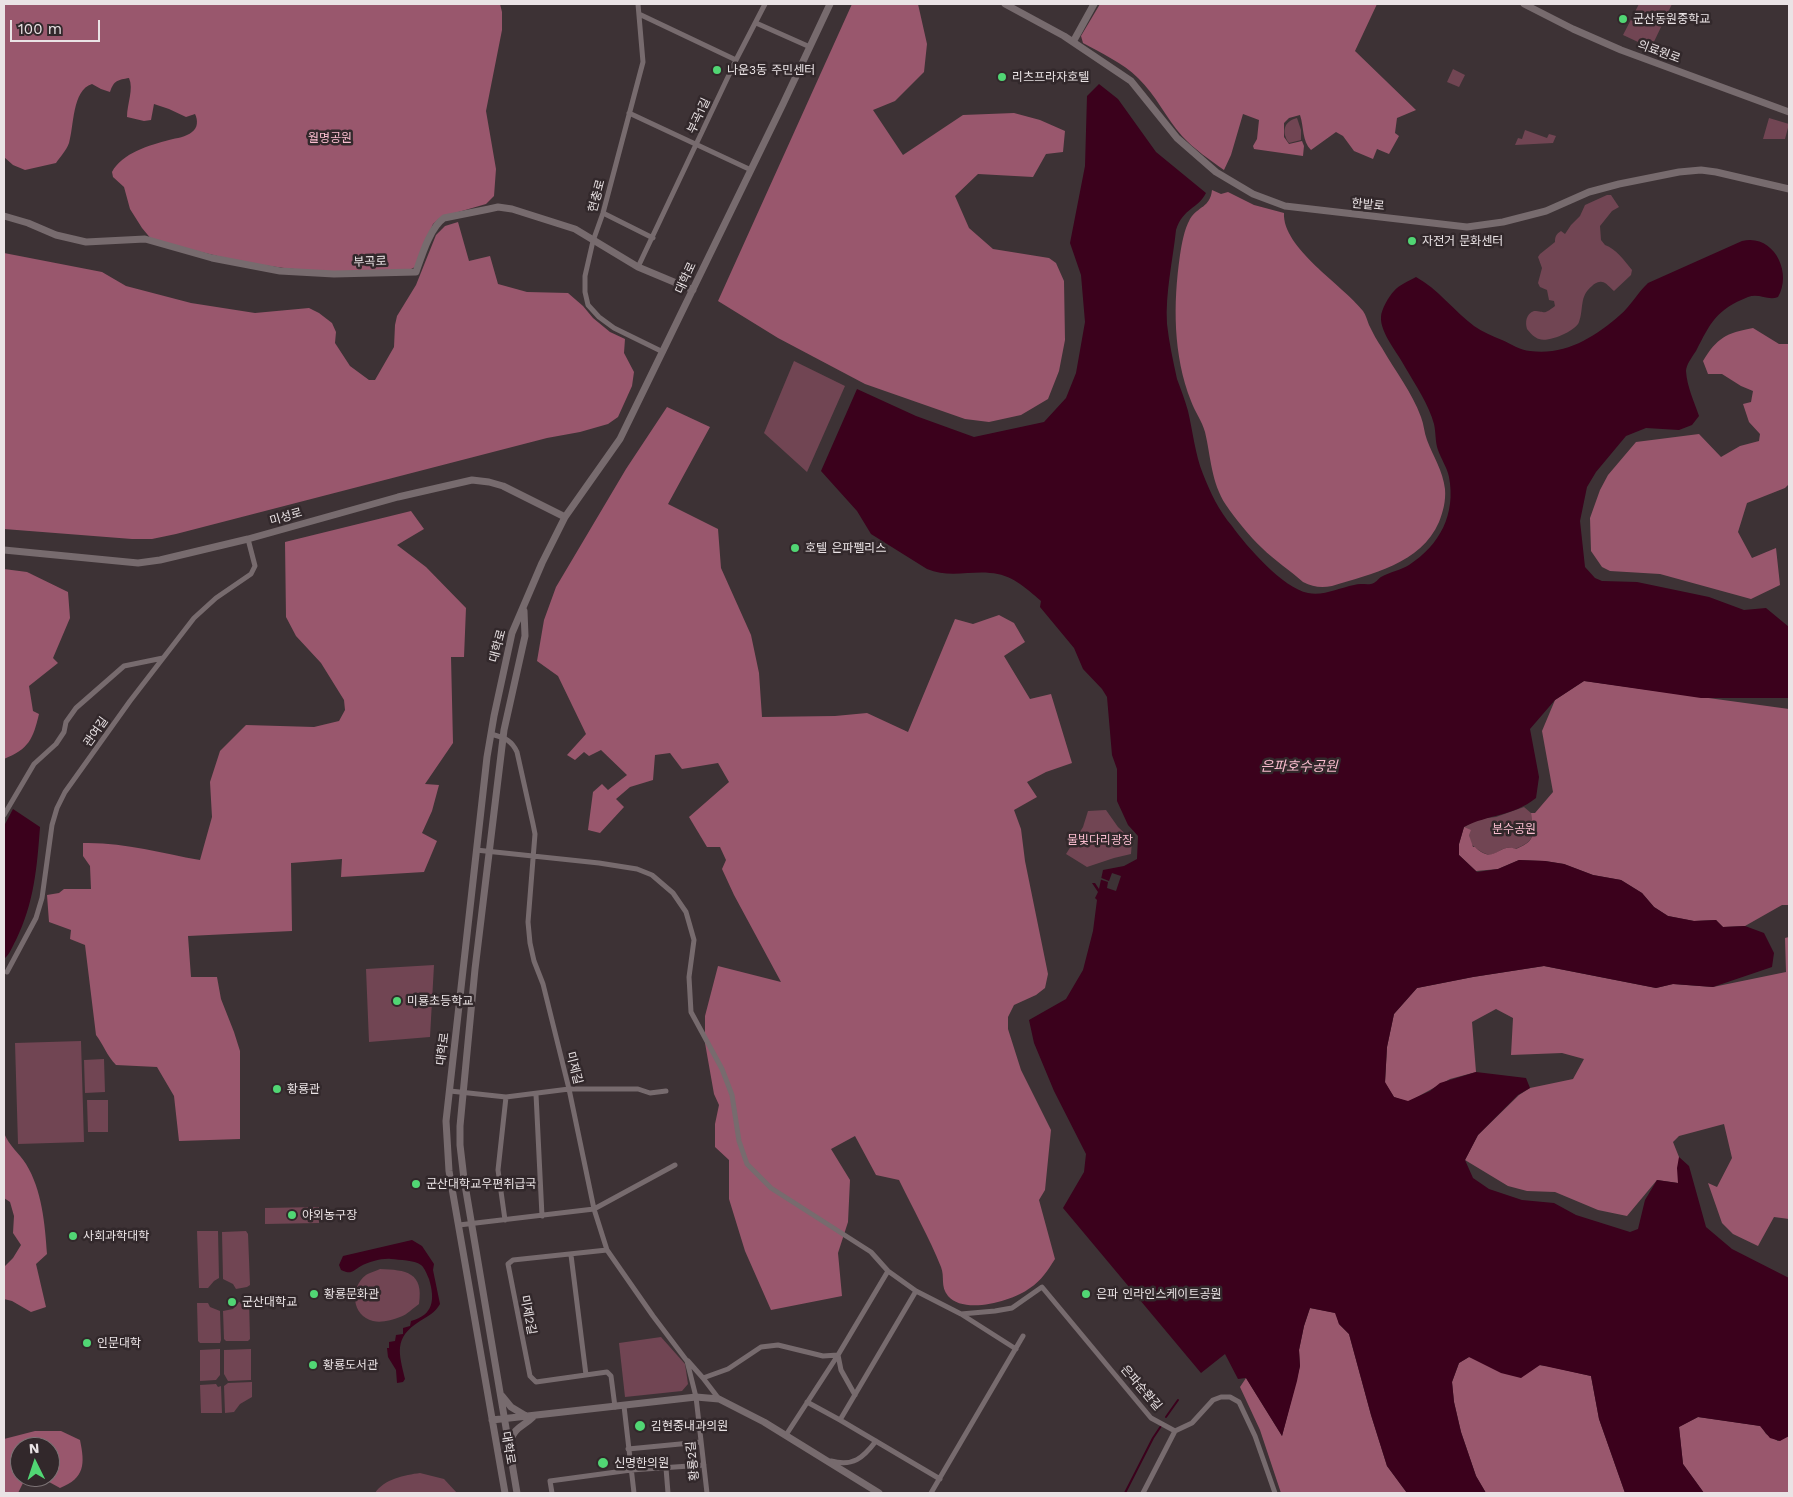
<!DOCTYPE html>
<meta charset="utf-8">
<style>
body{margin:0}
#map{position:relative;width:1793px;height:1497px;overflow:hidden;background:#3d3235;font-family:"Work Sans",sans-serif}
canvas{display:block}
.frame{position:absolute;inset:0;border:5px solid #eae3e5;pointer-events:none}
.north{position:absolute;left:10px;top:1437px;width:50px;height:50px;box-sizing:border-box;background:#32282b;border:1px solid #7c7375;border-radius:50%;rotate:356deg;font-size:14px;font-weight:700;line-height:20px;text-align:center;color:#eae3e5}
.north::after{content:'';display:block;margin:auto;width:18px;height:22px;background:#51d674;clip-path:polygon(50% 0,100% 100%,50% 72%,0 100%)}
.scale{position:absolute;left:10px;top:20px;width:90px;height:22px;box-sizing:border-box;border:2px solid #eae3e5;border-top:0;padding-left:6px;font-size:15px;line-height:18px;white-space:nowrap;color:#eae3e5;-webkit-text-stroke:4px #32282b;paint-order:stroke}
</style>
<div id="map">
<canvas width="1793" height="1497"></canvas>
<div class="frame"></div>
<div class="north">N</div>
<div class="scale">100 m</div>
</div>
<script>
const ctx = document.querySelector('canvas').getContext('2d');
ctx.lineJoin = 'round';
function fillPath(path, color) { ctx.fillStyle = color; ctx.fill(path, 'evenodd'); }
function trace(path, color, width, dash) { ctx.strokeStyle = color; ctx.lineWidth = width; ctx.lineCap = dash ? 'butt' : 'round'; ctx.setLineDash(dash || []); ctx.stroke(path); }
function write(font, color, halo, rows, align = 'center') {
  ctx.font = font + ' "Work Sans","Noto Sans KR",sans-serif'; ctx.lineWidth = 5; ctx.setLineDash([]); ctx.textBaseline = 'middle'; ctx.strokeStyle = halo; ctx.fillStyle = color; for (const [text, x, y, turn = 0] of rows) {
    ctx.save(); ctx.translate(x, y); ctx.rotate((+turn || 0) * Math.PI / 180); ctx.textAlign = isNaN(turn) ? turn : align; if (halo) ctx.strokeText(text, 0, 0); ctx.fillText(text, 0, 0); ctx.restore();
  }
}
fillPath(new Path2D(`
 M1639 4H1672L1651 48 1623 35Z
 M1453 69 1465 75 1459 87 1447 82Z
 M1297 118 1301 130V140L1289 143C1281 132 1284 121 1297 118Z
 M1769 118 1789 124 1785 139H1763Z
 M1525 130 1547 138 1549 134 1556 136 1553 143 1515 145 1518 138 1522 139Z
 M1607 195H1611L1619 207 1612 211 1600 226 1601 240 1605 245C1616 249 1624 260 1632 270L1631 275 1614 291C1610 288 1606 282 1602 282 1598 281 1594 284 1592 286 1579 296 1584 309 1579 322 1576 331 1548 343 1539 339 1535 338 1530 333 1527 329 1525 322 1526 314 1534 311 1546 311 1542 316 1555 306L1554 301 1549 300 1547 290 1540 287 1538 283 1542 268 1538 257 1540 254 1555 242C1555 237 1556 234 1561 231L1565 234 1571 225 1580 216 1585 205Z
 M794 361 845 386 807 472 764 433Z
 M1524 807 1531 813C1533 833 1538 840 1515 849 1496 842 1498 868 1471 844L1469 835 1464 827 1478 819 1496 817Z
 M1106 810 1118 827 1132 840 1131 854 1114 858 1087 867 1066 854 1083 827 1088 811Z
 M434 965 430 1037 369 1042 366 969Z
 M81 1041 84 1142 18 1144 15 1043Z
 M104 1059 105 1092 85 1093 84 1060Z
 M87 1100H108V1132H88Z
 M319 1207V1223L265 1224V1208Z
 M197 1231H218L219 1278 214 1281 208 1288H199Z
 M246 1231 248 1234 250 1285 247 1287 236 1289 233 1284 223 1279 222 1232Z
 M380 1269C406 1270 424 1272 419 1304 413 1308 407 1315 400 1317 392 1320 382 1323 373 1321 352 1316 349 1288 366 1275 369 1273 376 1271 380 1269Z
 M249 1301 250 1339 248 1341H226L224 1339 223 1311 233 1309 239 1302Z
 M197 1303H208L210 1307 220 1311 221 1340 220 1343H200L198 1341Z
 M661 1337 685 1364 688 1384 682 1391 625 1397 619 1343Z
 M220 1349V1375L216 1380 200 1381V1350Z
 M251 1349V1380L228 1381 224 1374V1350Z
 M252 1382V1397L240 1404 234 1412 225 1413 224 1386 228 1383Z
 M216 1384 218 1387 221 1386 222 1413H201L200 1385Z
 M420 1473 444 1479 457 1493H375C384 1479 405 1475 420 1473Z`), '#714553');
fillPath(new Path2D(`
 M4 4H500L502 12V30L486 111 496 169 494 196 486 204 441 217 433 224 415 267 409 270 334 273 284 268 242 262 152 240 142 228 130 209 124 187 113 177 112 172C122 153 150 145 169 140 177 138 186 137 192 132 198 128 198 120 195 114L186 117 169 109 154 104 151 120 144 121 127 117C127 104 134 89 129 78 118 80 114 80 110 92L101 89 92 84C72 90 74 127 69 143 66 151 60 157 56 163L25 170 13 165 4 157Z
 M852 4H918L927 44 924 72 895 101 873 110 903 155 963 115 1014 113 1040 120 1065 131 1063 152 1046 154 1033 177 978 174 955 196 969 228 993 249 1049 258 1056 263 1064 281 1065 340 1059 371 1048 399 1021 415 989 422 965 419 865 384 778 338 718 301Z
 M1100 4H1377L1355 51 1416 110 1397 118 1395 133 1399 136 1389 154 1377 149 1373 159 1354 151 1343 136 1336 132 1311 150C1302 141 1304 127 1300 115L1289 118 1284 123V137L1289 144 1302 141 1304 146 1303 156 1254 149 1253 146 1257 139 1259 120 1243 114 1231 155 1224 170C1210 160 1194 149 1182 136 1166 118 1156 95 1138 78 1123 63 1101 53 1083 43L1081 36Z
 M1212 190 1221 194 1228 192 1254 205 1284 213C1282 248 1343 285 1363 311 1366 315 1367 320 1369 325 1373 333 1377 341 1382 348 1395 371 1412 392 1421 417 1424 425 1424 432 1427 440 1433 456 1443 471 1445 489 1446 501 1443 512 1439 522 1421 564 1371 574 1332 586 1321 588 1313 587 1303 582 1290 570 1275 561 1262 548 1250 537 1235 518 1226 505 1211 482 1211 457 1205 432 1202 421 1195 412 1191 401 1173 355 1173 304 1180 255 1182 243 1184 230 1190 219 1198 206 1210 208 1212 190Z
 M458 222 469 261 490 256 498 284 527 292 568 293 583 306 593 318 610 332 625 339 624 353 634 372 632 386 618 417 608 424 580 432 547 438 176 534 152 539H132L4 529V253L102 272 126 286 191 303 255 313 309 308 319 313 332 323 336 332 335 343 350 366 369 380H375L394 347 395 325 397 316 416 285 436 235 445 226Z
 M1753 328 1779 344H1789V484L1785 488 1747 503 1738 532 1752 558 1776 548 1780 585 1751 599 1660 574 1610 571 1602 567 1591 551 1590 518 1600 490 1608 475 1636 442 1699 434 1721 457 1740 446 1759 441 1760 434 1749 422 1743 404 1751 402 1753 391 1741 386 1722 374H1708L1703 361C1717 338 1726 333 1753 328Z
 M667 407 710 427 668 504 718 529 721 568 751 635 759 673 762 717 835 716 867 713 908 732 955 619 973 624 999 615 1014 623 1025 642 1004 656 1030 699 1051 694 1072 763 1046 772 1027 782 1037 797 1014 810 1021 829 1025 861 1048 974 1045 988 1036 995 1014 1005 1008 1017V1029L1021 1070 1051 1130 1045 1190 1039 1200 1055 1259C1048 1270 1041 1281 1030 1288 1013 1301 964 1315 948 1296 940 1286 945 1277 941 1267 929 1237 913 1209 899 1180L876 1175 855 1136 831 1149 850 1180 848 1222 838 1253 842 1296 771 1310 745 1251 729 1199V1160L715 1147V1124L719 1105 714 1094 705 1043V1016L718 966 781 982 734 895 722 869 726 860 720 847H707L689 817 729 782 718 763 682 769 670 753 655 755 653 780 630 787 616 799 624 807 600 833 588 830 593 792 602 784 608 790 627 775 601 750 589 756 584 752 575 760 567 755 586 734 558 676 537 661 544 620 556 587 626 469Z
 M411 511 424 529 397 545 426 567 466 608 464 657H451L453 743 425 784 439 785 432 811 422 833 437 841 424 872 341 877 342 859 291 863 292 931 188 936 191 977H217L221 999 234 1032 240 1051V1139L179 1141 174 1096 157 1067 116 1065C107 1056 103 1044 96 1035L85 945 70 939 71 930 49 922 47 895 59 893 64 889H91L90 866 83 856V843C124 842 160 853 200 860L212 817 210 782 220 751 246 725 314 727 339 721 345 710 344 700 321 663 296 636 286 617 285 542Z
 M4 569 27 572 68 592 70 618 53 658 58 663 29 686 33 711 39 714C33 739 29 749 4 759Z
 M1584 681 1789 709V905H1782L1745 926 1723 927 1716 920 1694 921 1668 916 1654 907 1642 893 1621 880 1593 875 1564 864 1545 861 1519 860 1498 869 1476 871 1459 855V844L1464 827 1471 830 1469 835 1473 847H1475C1494 866 1498 842 1516 849 1538 840 1533 833 1531 813H1535L1553 792 1542 731 1555 700Z
 M1789 937V1219L1774 1217 1758 1246 1733 1234 1722 1223 1708 1183 1717 1187 1732 1158 1724 1124 1679 1136 1673 1142 1679 1157 1678 1183 1657 1180 1627 1216 1598 1210 1555 1192 1527 1191 1508 1186 1465 1160 1478 1135 1519 1095 1530 1088 1573 1079 1584 1059 1562 1053 1511 1055 1513 1018 1496 1009 1472 1022 1476 1072 1450 1079 1408 1102 1394 1097 1385 1083 1387 1047 1394 1014 1417 988 1473 977 1544 966 1656 988 1673 984 1713 987 1786 972 1785 938Z
 M4 1133C9 1146 19 1153 26 1164 42 1190 45 1224 47 1254L36 1264 46 1307 31 1312 12 1301 4 1299V1267L13 1258 21 1245 13 1233 14 1216 10 1202 4 1198Z
 M1310 1308 1336 1313 1339 1324 1349 1334 1371 1415 1387 1466 1407 1493H1281L1260 1430 1240 1387 1246 1378 1282 1436 1300 1366 1299 1350 1304 1326Z
 M1469 1357 1547 1366 1591 1376 1599 1419 1625 1493H1486L1476 1476 1461 1432 1454 1402 1452 1382 1459 1363Z
 M1698 1417 1761 1426 1766 1434 1778 1441 1789 1436V1493H1704L1683 1464 1679 1427Z
 M35 1431H61L80 1440C85 1464 85 1478 60 1488L40 1477H50V1447H20V1477H26L18 1493H4V1439Z`), '#99576d');
fillPath(new Path2D(`
 M1099 84 1118 99 1156 152 1206 193C1198 209 1183 208 1176 230 1173 259 1165 294 1167 324 1169 342 1173 361 1177 379 1181 390 1185 400 1188 411 1193 432 1195 454 1203 474 1210 492 1219 511 1232 526 1247 547 1283 588 1308 593 1324 596 1339 588 1354 585 1360 583 1366 585 1371 584 1376 583 1378 579 1381 577 1390 572 1401 570 1409 565 1440 545 1456 514 1449 477 1447 467 1441 459 1438 450 1435 441 1436 433 1434 424 1429 405 1415 384 1405 367 1398 353 1380 333 1381 317 1381 310 1389 296 1394 291 1399 285 1409 281 1416 277 1438 289 1454 311 1474 326 1483 332 1492 336 1502 340 1511 344 1520 350 1530 351 1565 356 1595 337 1620 315 1631 306 1637 293 1648 283L1742 241C1773 233 1793 272 1778 297 1768 301 1759 293 1748 297 1716 310 1711 322 1696 351 1692 357 1686 365 1686 371 1687 387 1694 401 1699 416L1692 425 1679 430 1646 428 1626 436 1596 472 1587 487 1580 521 1585 567 1595 578 1602 581 1637 582 1709 597 1744 610 1766 608 1789 627V698H1701L1584 681 1555 700 1530 729 1539 777 1536 798C1512 817 1489 814 1464 827L1459 844V855L1477 872 1498 869 1519 860 1545 861 1564 864 1593 875 1621 880 1642 893 1654 907 1668 916 1694 921 1716 920 1723 927 1745 926 1764 933 1774 953 1772 967 1713 987 1673 984 1656 988 1544 966 1473 977 1417 988 1394 1014 1387 1047 1385 1082 1394 1097 1408 1101 1430 1091 1440 1083 1476 1072 1526 1078 1530 1088 1518 1095 1478 1135 1465 1160 1473 1178 1489 1189 1522 1200 1554 1203 1576 1215 1630 1232 1638 1229 1645 1200 1657 1180 1678 1183 1677 1168 1679 1157 1689 1166 1706 1227 1732 1249 1789 1278V1436L1780 1441 1770 1438 1760 1426 1698 1417 1679 1427 1683 1464 1704 1493H1625L1599 1419 1591 1376 1540 1365 1521 1378 1501 1373 1469 1357 1459 1363 1452 1382 1454 1402 1461 1432 1476 1476 1486 1493H1407L1387 1466 1371 1415 1349 1334 1339 1324 1335 1313 1310 1308 1304 1326 1299 1350 1300 1366 1297 1381 1282 1436 1246 1378 1238 1379 1225 1354 1201 1373 1063 1208 1084 1172 1086 1154 1054 1091 1034 1043 1029 1020 1066 999 1083 970 1093 931 1097 900 1095 898 1098 892 1092 883H1095L1099 889 1103 870 1124 866 1137 859 1138 836 1128 825 1117 801V769L1112 755 1107 697 1102 689 1083 669 1074 648 1040 607 1041 601C1026 588 1011 574 990 573 969 571 948 578 927 569L871 534 857 511 821 471 857 389 916 416 974 437 1044 422 1066 398 1076 373 1085 322 1081 275 1070 243 1085 166 1087 96Z
 M13 809 40 827C37 868 34 903 16 940 12 947 10 954 4 959V826Z
 M412 1240 422 1246 434 1264 433 1270 440 1304C435 1313 428 1316 420 1321 393 1338 399 1353 405 1379L403 1382 397 1383 396 1370 388 1357 387 1348H389V1342L395 1341 396 1335 403 1334V1328L410 1326 411 1321C434 1315 435 1299 429 1279 427 1275 425 1268 421 1265 414 1260 400 1260 391 1259 382 1258 369 1262 361 1266 352 1271 352 1275 341 1270L339 1265 343 1256Z`), '#3b011c');
fillPath(new Path2D(`
 M1112 873 1121 876 1116 891 1107 888 1108 882 1099 879V877L1109 881Z`), '#3d3235');
trace(new Path2D(`
 M1166 1417 1178 1400
 M1125 1493 1153 1438 1161 1426`), '#3b011c', 2);
trace(new Path2D(`
 M638 4 643 62 603 213 593 241 585 276V292L588 305 599 317 614 328 663 352
 M639 14 736 60
 M756 23 810 47
 M629 113 751 170
 M603 213 653 238
 M638 267 736 60 765 4
 M491 734C504 738 511 739 517 752L533 824 535 834 528 922 530 943 534 961 543 984 569 1089 594 1209 607 1250 653 1316 687 1361 696 1397 707 1493
 M4 815 34 764 56 744 64 732 66 722 76 708 124 666 163 658
 M476 850 599 863 637 869 652 875 673 893 686 912 694 940 689 977 691 1012 722 1069 732 1095 739 1141 747 1164 771 1188 871 1252 888 1271 916 1291 961 1314 1016 1349
 M7 972 36 918 42 898 52 825 57 808 65 792 130 701 194 618 216 598 251 574 255 566 248 539
 M450 1091 506 1097 569 1089H638L650 1093 666 1091
 M536 1094 542 1216
 M505 1220 498 1170 506 1097
 M459 1225 594 1209 675 1165
 M607 1250 513 1260 508 1264 530 1376 536 1382 607 1372 611 1376 615 1407
 M571 1255 586 1375
 M916 1291 840 1420 940 1479
 M961 1314 995 1311 1012 1308 1042 1287 1151 1418 1175 1431
 M688 1361 703 1378
 M855 1395 841 1370 838 1355 888 1271
 M719 1399 703 1378 728 1369 761 1347 778 1345 823 1356 838 1355
 M807 1402 840 1420
 M624 1406 634 1493
 M1175 1431 1192 1423 1213 1400 1221 1397H1230L1239 1402 1255 1436 1275 1493
 M786 1435 838 1355
 M628 1449 701 1442
 M831 1461C853 1467 863 1458 876 1441
 M666 1468 668 1493
 M552 1493 550 1481 631 1470 704 1465
 M931 1493 1023 1336
 M1143 1493 1175 1431`), '#776b6e', 5);
trace(new Path2D(`
 M1005 4 1064 36 1131 81 1177 138 1216 172 1253 194 1285 206 1467 227 1503 222 1546 211 1589 192 1619 184 1679 172 1701 170 1716 172 1789 189
 M1524 4 1573 29 1621 50 1789 112
 M1073 42 1094 4
 M4 216 28 223 56 235 86 242 145 239 212 258 280 271 334 274 416 272C422 255 430 228 444 218L489 209 498 207 512 209 575 229 638 267 693 290
 M4 550 138 563 160 560 248 539 398 497 472 480 489 482 503 486 565 517
 M502 1396 511 1407 526 1416
 M492 1420 696 1397 719 1399 764 1422 879 1493
 M509 1443C516 1425 522 1428 534 1416
 M505 1493 449 1171 446 1121 487 757 494 716 512 633 542 563 565 517 620 439 783 104 830 4
 M517 1493 464 1179 460 1145V1126L475 969 504 730 525 636 524 611`), '#776b6e', 7);
for (const [x, y, r, color] of [
 [1623,19,5,"#51d674"],
 [717,70,5,"#51d674"],
 [1002,77,5,"#51d674"],
 [1412,241,5,"#51d674"],
 [795,548,5,"#51d674"],
 [397,1001,5,"#51d674"],
 [277,1089,5,"#51d674"],
 [416,1184,5,"#51d674"],
 [292,1215,5,"#51d674"],
 [73,1236,5,"#51d674"],
 [314,1294,5,"#51d674"],
 [1086,1294,5,"#51d674"],
 [232,1302,5,"#51d674"],
 [87,1343,5,"#51d674"],
 [313,1365,5,"#51d674"],
 [640,1426,6,"#51d674"],
 [603,1463,6,"#51d674"]
]) { const dot = new Path2D(); dot.arc(x, y, r, 0, 2 * Math.PI); ctx.fillStyle = color; ctx.fill(dot); trace(dot, '#32282b', 2); }
write('12px', '#eae3e5', '#32282b', [
 ["군산동원중학교",1633,19],
 ["나운3동 주민센터",727,70],
 ["리츠프라자호텔",1012,77],
 ["자전거 문화센터",1422,241],
 ["호텔 은파펠리스",805,548],
 ["미룡초등학교",407,1001],
 ["황룡관",287,1089],
 ["군산대학교우편취급국",426,1184],
 ["야외농구장",302,1215],
 ["사회과학대학",83,1236],
 ["황룡문화관",324,1294],
 ["은파 인라인스케이트공원",1096,1294],
 ["군산대학교",242,1302],
 ["인문대학",97,1343],
 ["황룡도서관",323,1365],
 ["김현중내과의원",651,1426],
 ["신명한의원",614,1463]
], 'left');
write('12px', '#eae3e5', '#32282b', [
 ["의료원로",1659,52,20],
 ["부곡1길",699,116,-65],
 ["현충로",597,196,-75],
 ["한밭로",1368,205,5],
 ["부곡로",370,262,-2],
 ["대학로",686,278,-65],
 ["미성로",286,517,-16],
 ["대학로",498,646,-75],
 ["관여길",96,732,-55],
 ["대학로",443,1049,-83],
 ["미제길",574,1068,76],
 ["미제2길",528,1315,79],
 ["은파순환길",1141,1388,49],
 ["대학로",508,1448,80],
 ["황룡2길",693,1461,-96]
]);
write('12px', '#fabed0', '#32282b', [
 ["월명공원",330,138],
 ["분수공원",1514,829],
 ["물빛다리광장",1100,840]
]);
write('italic 14px', '#f7bbcd', '#32282b', [
 ["은파호수공원",1299,767]
]);
</script>
